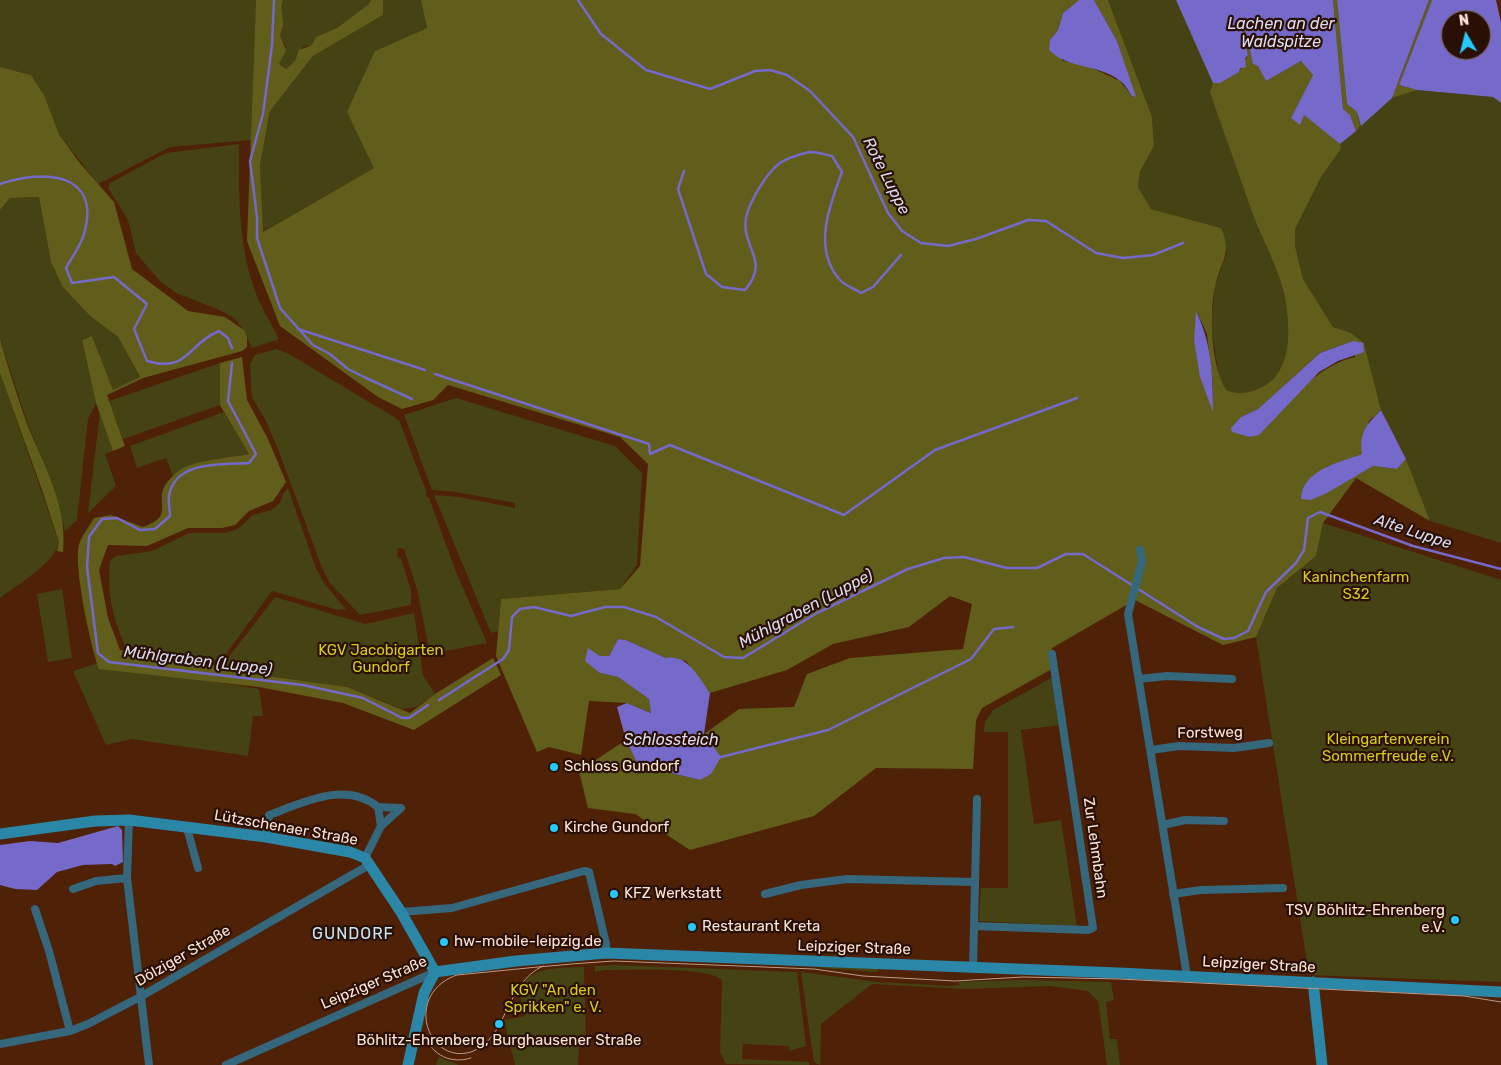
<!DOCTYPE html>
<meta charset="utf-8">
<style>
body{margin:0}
#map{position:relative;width:1501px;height:1065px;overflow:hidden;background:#4f2106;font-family:Rubik,sans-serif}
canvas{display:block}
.north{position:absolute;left:1441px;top:10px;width:50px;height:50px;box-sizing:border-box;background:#2a1004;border:1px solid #7e6559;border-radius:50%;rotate:352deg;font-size:14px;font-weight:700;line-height:20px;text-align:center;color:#fbe4d9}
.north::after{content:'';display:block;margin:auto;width:18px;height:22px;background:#24c9fe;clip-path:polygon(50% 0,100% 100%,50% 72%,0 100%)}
</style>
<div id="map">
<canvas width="1501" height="1065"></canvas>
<div class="north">N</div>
</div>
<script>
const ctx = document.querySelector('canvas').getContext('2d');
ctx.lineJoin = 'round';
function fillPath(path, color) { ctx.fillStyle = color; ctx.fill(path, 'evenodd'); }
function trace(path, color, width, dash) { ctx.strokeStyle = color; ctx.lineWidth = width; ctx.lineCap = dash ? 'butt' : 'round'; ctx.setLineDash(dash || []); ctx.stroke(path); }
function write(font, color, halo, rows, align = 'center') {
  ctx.font = font + ' Rubik,sans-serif'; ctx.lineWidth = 4.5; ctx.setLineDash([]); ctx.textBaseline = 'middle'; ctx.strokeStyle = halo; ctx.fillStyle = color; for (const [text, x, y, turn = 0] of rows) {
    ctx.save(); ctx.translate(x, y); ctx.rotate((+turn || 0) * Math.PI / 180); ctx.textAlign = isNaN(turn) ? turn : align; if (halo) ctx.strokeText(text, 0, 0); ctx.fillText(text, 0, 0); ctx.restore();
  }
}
fillPath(new Path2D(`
 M0 0H256L251 140 170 147 98 184 59 134 44 95 31 75 0 67Z
 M283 0H371L370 4 337 28 320 36 312 45 303 47 295 61 286 69 279 64 286 47 280 35C288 19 278 13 283 0Z
 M383 0H421L427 28 375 51 374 168 262 232 260 165 270 111 313 56 383 15Z
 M1108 0H1333L1343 109 1337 0H1429L1392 98 1417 90 1493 97 1501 103V543L1430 521 1406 459 1381 410 1364 343 1351 333 1333 327 1303 279 1295 246V229L1321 177 1341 149 1210 93C1224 133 1238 172 1252 212 1262 240 1279 268 1285 298 1290 328 1293 372 1262 387 1250 393 1239 395 1226 390L1220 381 1211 327 1215 286 1227 253 1221 228 1151 209 1138 187 1140 173 1154 146 1152 117Z
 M239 144C239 192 238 242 254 288 260 306 271 323 279 339L252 348 244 330 234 318 217 309 176 293 159 280 136 253 128 220 108 188 110 183 166 153Z
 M39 197 51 262 62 286 89 315 118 337 140 378 113 390 92 336 82 340 96 403 88 419 77 520 65 531 52 483 27 422 0 339V210L10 198Z
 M276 349 289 354 399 420 426 491V496L429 498 456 572 487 643 430 654 417 589 404 549 398 548 397 556 401 559 411 590V605L360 615 329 582 321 565 279 452 266 421 252 397 250 364 255 355Z
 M220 363V405L123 439 109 401Z
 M0 373 59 542C55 563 17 585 0 598Z
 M456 398 615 446 642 473 637 565 620 589 501 599 498 631 491 633 434 495 459 497 515 508V503L456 492 432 490 404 415Z
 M100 412 113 451 105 454 116 486 88 513Z
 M224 412 249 454C228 458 187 460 173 477L166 458 137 468 130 446Z
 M288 488 315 566 324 583 346 609 338 610 272 591 226 654 215 660 125 646C112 615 107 594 110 561L116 556 152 551 189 533H225L238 529 253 515 271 510 280 503 283 494Z
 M1323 523 1501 580V982L1309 975 1256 637 1277 588 1316 556Z
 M62 589 72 658 48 662 37 594Z
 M275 597 365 624 414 613 423 675 435 694 416 707 402 709 347 687 224 670 225 662Z
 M98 663 259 689 263 716H253L248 756 132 739 106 745 73 671Z
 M1053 677 1060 725 1021 730 1034 824 1061 820 1077 926 979 921 981 888H1008V732H984L985 722 993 710Z
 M612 965 797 972 806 1046 789 1051V1046L743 1044 742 1059 809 1062V1065L726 1064 720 1052 722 980C707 966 627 970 604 970L595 972V966Z
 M821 966 878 969 877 972 821 968Z
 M584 967 586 1044H579L578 1065H515L504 1020 525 1016C524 1010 521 1003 521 997 520 965 563 968 584 967Z
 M801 972 878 982 952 986 959 985V982L1022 980 1111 982 1114 1000 1106 1002 1110 1039H1117L1120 1065H1107L1098 1001 1088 991 1050 986 964 989 872 984 821 1024 820 1065 814 1062Z
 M439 1057 459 1065H461H436Z`), '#454313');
fillPath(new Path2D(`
 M256 0H283C278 13 288 19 280 35L286 50 279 64 286 69 295 61 299 50 312 45 316 37 337 28 369 4 371 0H383V15L313 56 270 111 260 165 263 232 374 168 347 112 375 51 427 28 421 0H1079L1063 13 1058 30 1050 40 1063 61 1088 66 1120 81 1132 96 1135 97 1117 41 1094 0H1108L1152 117 1154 146 1140 172 1138 187 1151 209 1221 228C1233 255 1220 262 1215 287 1209 315 1211 365 1226 390 1239 395 1250 393 1262 387 1293 372 1290 327 1285 298 1279 268 1262 240 1252 212 1238 172 1224 133 1210 93L1213 83H1220L1239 72 1248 55 1238 17 1243 20 1253 64 1258 66 1266 81 1301 61 1313 75 1291 118 1304 115 1340 144 1341 149 1321 177 1295 229V246L1303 279 1333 327 1351 333 1364 343 1381 410 1369 421 1362 454 1326 467 1311 500 1373 466 1397 469 1406 459 1430 521 1356 478 1323 523 1316 556 1277 588 1256 637 1223 645 1135 600 1052 648 1050 670 982 708 976 720 973 769 876 768 814 816 690 850 635 814 588 808 579 771 626 740 638 765 700 780 704 734 739 709 794 707 807 674 850 658 963 649 972 604 950 596 909 627 833 644 787 670 710 693 686 661 666 658 626 640 618 639 609 656H600V673L618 677 649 699 652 713 627 703 589 701 581 755 549 747 537 752 496 656 501 599 620 589 640 566 648 464 620 437 448 385 433 400 402 409 378 397 280 326 247 241ZM1197 312 1207 334 1213 386V410C1200 378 1192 347 1197 312ZM1353 341 1355 357C1314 366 1287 405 1259 434L1250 437 1244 434 1241 417 1258 409 1320 353Z
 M1333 0H1337L1347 104 1357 112 1360 126 1356 131 1350 115 1343 109Z
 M1429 0H1432L1399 85 1417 90 1392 98Z
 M0 67 31 75 44 95 59 134 79 162 114 202 132 269 188 311 225 317 244 330 247 337V347L242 351 143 378 107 395 125 446 113 451 96 403 82 340 92 336 113 390 140 377 118 337 89 315 62 286 51 262 39 197 10 198 0 210Z
 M0 339C8 367 17 396 27 424 44 465 68 507 63 552L57 551 59 542 42 490 0 373Z
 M242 357 247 400 268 439 286 482 273 501 249 511 235 525 222 528H188L147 546 108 545 99 570 108 618 120 650 211 664 224 670 347 687 410 713 435 694 493 658 501 675 414 730 343 703 259 687 99 669C91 648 73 565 79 545 81 536 90 526 94 518L111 515 143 527C174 516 156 505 164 487 166 483 173 475 177 472 191 460 230 458 249 454L220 405V363Z`), '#615e1c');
fillPath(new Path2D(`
 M1079 0H1094L1117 41 1136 97 1132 96C1129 92 1125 84 1120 81 1100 64 1067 69 1049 50L1050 40 1058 30 1063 13Z
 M1176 0H1333L1343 109 1350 115 1356 131 1340 144 1304 115 1300 125 1291 118 1313 75 1301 61 1266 81 1258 66 1253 64 1243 20 1239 17 1248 55 1245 58 1246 67 1240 68 1239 72 1220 83H1213Z
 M1337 0H1429L1392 98 1361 126 1357 112 1347 104Z
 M1432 0H1496L1501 22V103L1493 97 1417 90 1399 85ZM1451 20H1481V50H1451Z
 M1196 311C1212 344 1213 376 1213 412L1200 377 1194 340Z
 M1353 341 1363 343 1364 352 1338 361 1319 372 1259 435 1250 437 1232 432 1231 428 1241 417 1258 409 1320 353Z
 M1381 410 1406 459 1397 469 1373 466 1327 493 1311 500 1301 499C1302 470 1338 463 1362 454 1359 433 1366 425 1381 410Z
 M618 639 626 640 666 658C688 654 699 678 710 693L704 734 721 757 711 774 700 780 638 765 626 740 617 707 627 703 651 713 649 699 618 677 600 673 585 661 588 648 600 656H609Z
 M118 826 122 830 123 862 115 866 112 864 83 865 57 872 37 890 15 889 0 885V845L30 841 58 843Z`), '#7569c9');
trace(new Path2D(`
 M274 0 272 45 263 114 250 161 257 217V238L280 308 313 345 330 354 348 369 364 377 412 399
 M578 0 601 34 646 70 710 89 755 71 770 70 787 75 810 91 853 137 888 213 902 231 921 243 948 246 976 239 1028 220 1046 221 1096 253 1123 258 1153 255 1183 243
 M684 171 678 189 706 274 722 287 745 290C771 260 741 248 746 218 749 202 767 172 780 163 787 158 801 154 809 152 816 151 825 155 832 156L842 172C829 206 812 251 841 281 846 286 855 289 861 293L873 287 901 255
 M0 184C43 169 102 172 84 234 81 245 72 257 66 268L72 283 114 277 147 304 134 329 147 361C189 373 187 344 219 331L228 338 232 348
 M298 329 425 370
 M232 363 228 401 256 454 249 463C222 465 175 460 169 496 168 502 170 510 170 516L155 529 140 530 117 518 102 519 89 537 87 567 98 653 109 662 303 685 363 698 402 718H409L428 705
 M435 374 649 444 650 454 670 445 844 515 935 450 1077 398
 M439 700 503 659 509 650 512 617 520 609 534 607 571 616 605 607H624L656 617 724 657 743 658 817 613 908 569 944 558 964 557 1007 568H1037L1066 554H1083L1198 627 1224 639 1234 638 1248 631 1266 592 1296 563 1304 550 1308 518 1320 512 1413 546 1501 569
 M721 757 828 730 971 659 994 629 1013 627`), '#7569c9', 2.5);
trace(new Path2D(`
 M1140 550 1142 561 1128 614 1187 976
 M1139 679 1167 676 1232 679
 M1151 750 1179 746 1234 748 1269 743
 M129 820 127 878 149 1065
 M1163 825 1185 820 1224 821
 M187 828 198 868
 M266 837 269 815C302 803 346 780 378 807
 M365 858 381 826 401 808 378 807 381 826
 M73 889 96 881 127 878
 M765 894 801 885 847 879 975 882
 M1173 894 1201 890 1283 888
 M35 909 49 951 70 1031
 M401 912 452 908 584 871 589 872 606 944V953
 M974 926 1088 930 1093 928 1052 654
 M973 968 977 799
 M0 1044 70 1031 88 1024 140 997 369 865
 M226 1065 435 972`), '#35687d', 8);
trace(new Path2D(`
 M0 834 95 821 129 820 266 837 350 852 365 858 401 912 435 972
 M435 972 516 961 606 953 1119 973 1501 992
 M1313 982 1322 1065
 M408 1065 424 993 435 972`), '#2b87a8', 11);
trace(new Path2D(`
 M543 966C504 984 508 1039 471 1052 427 1065 403 994 457 975 509 970 561 964 614 961L814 969 863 976 955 981 1023 977 1119 979 1464 996 1501 1002
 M425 1036C433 1056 451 1064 471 1058`), '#bb9b8a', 1);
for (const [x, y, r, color] of [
 [554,767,5,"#24c9fe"],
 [554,828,5,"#24c9fe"],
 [614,894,5,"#24c9fe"],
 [1455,920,5,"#24c9fe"],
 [692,927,5,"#24c9fe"],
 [444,942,5,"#24c9fe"],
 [499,1024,5,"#24c9fe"]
]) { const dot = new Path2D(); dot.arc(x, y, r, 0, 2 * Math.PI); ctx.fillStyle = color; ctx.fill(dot); trace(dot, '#2a1004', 2); }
write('15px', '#d5cd16', '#2a1004', [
 ["Kaninchenfarm",1356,578],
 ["S32",1356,595],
 ["KGV Jacobigarten",381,651],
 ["Gundorf",381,668],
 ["Kleingartenverein",1388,740],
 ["Sommerfreude e.V.",1388,757],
 ["KGV \"An den",553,991],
 ["Sprikken\" e. V.",553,1008]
]);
write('15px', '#fbe4d9', '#2a1004', [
 ["Forstweg",1210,733,-1],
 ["Lützschenaer Straße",286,828,10],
 ["Zur Lehmbahn",1095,848,82],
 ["Leipziger Straße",854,948,2],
 ["Dölziger Straße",183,956,-30],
 ["Leipziger Straße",1259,965,3],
 ["Leipziger Straße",374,983,-23]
]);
write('15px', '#fbe4d9', '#2a1004', [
 ["Schloss Gundorf",564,767],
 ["Kirche Gundorf",564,828],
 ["KFZ Werkstatt",624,894],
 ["TSV Böhlitz-Ehrenberg",1445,911,"right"],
 ["e.V.",1445,928,"right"],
 ["Restaurant Kreta",702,927],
 ["hw-mobile-leipzig.de",454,942],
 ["Böhlitz-Ehrenberg, Burghausener Straße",499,1041,"center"]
], 'left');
write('italic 16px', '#dbdbf4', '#2a1004', [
 ["Lachen an der",1281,24],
 ["Waldspitze",1281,42],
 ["Rote Luppe",886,176,63],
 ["Alte Luppe",1413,532,18],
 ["Mühlgraben (Luppe)",806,609,-28],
 ["Mühlgraben (Luppe)",198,661,7],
 ["Schlossteich",671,740]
]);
ctx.letterSpacing = '1px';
write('16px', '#c7e7f6', '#2a1004', [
 ["GUNDORF",353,934]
]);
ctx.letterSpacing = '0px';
</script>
